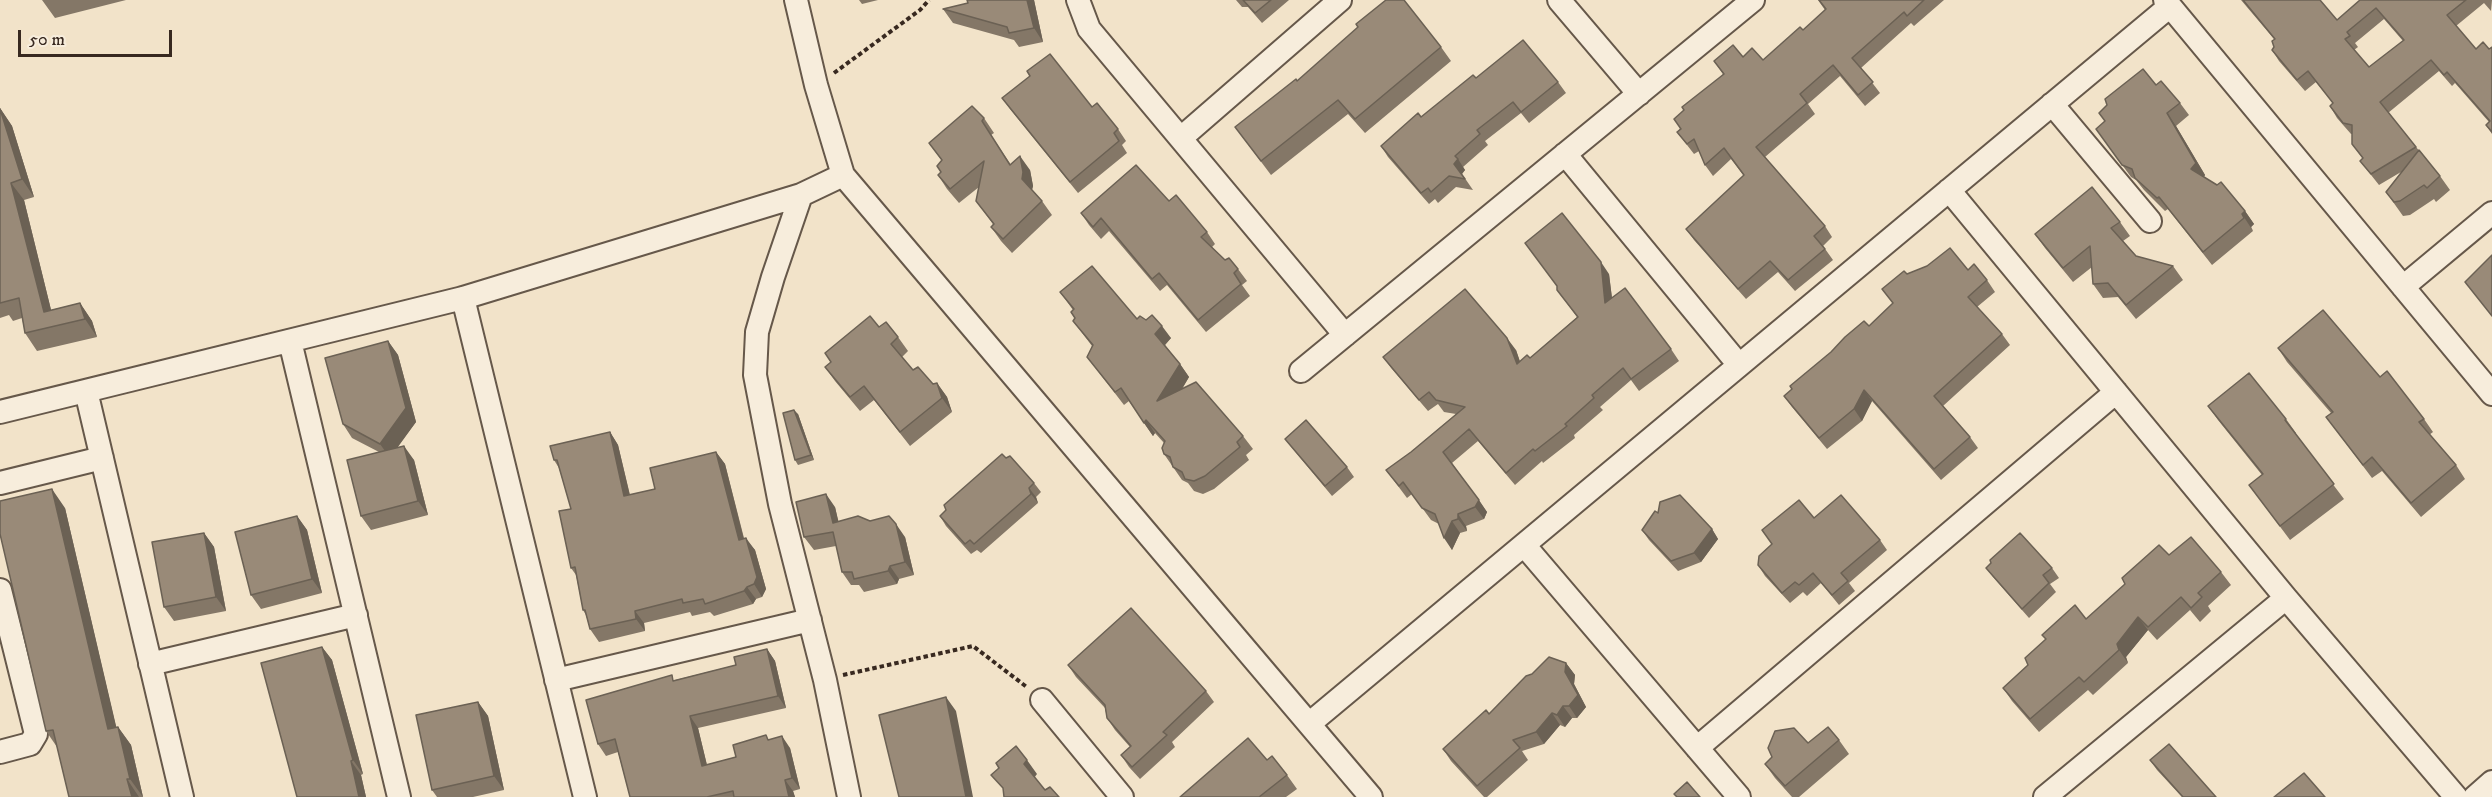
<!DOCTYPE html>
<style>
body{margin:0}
#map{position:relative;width:2492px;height:797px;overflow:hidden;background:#f2e3c9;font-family:"IM FELL DW Pica",serif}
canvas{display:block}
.scale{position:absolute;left:18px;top:30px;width:154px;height:27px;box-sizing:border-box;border:3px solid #382920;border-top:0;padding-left:8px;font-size:18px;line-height:21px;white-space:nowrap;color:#382920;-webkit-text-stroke:4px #f7eddc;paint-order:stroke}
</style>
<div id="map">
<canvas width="2492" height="797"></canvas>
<div class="scale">50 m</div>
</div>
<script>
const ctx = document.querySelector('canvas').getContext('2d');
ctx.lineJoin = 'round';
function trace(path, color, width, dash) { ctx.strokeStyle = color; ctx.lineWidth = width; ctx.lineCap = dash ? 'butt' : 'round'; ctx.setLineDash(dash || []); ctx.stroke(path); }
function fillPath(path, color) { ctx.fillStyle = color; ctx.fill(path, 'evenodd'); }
const minor = new Path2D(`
 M796 0 816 85 843 175 1371 797
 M1078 0 1089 29 1345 335
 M1559 0 1639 94
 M2165 0 2492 394
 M2052 104 2150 221
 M1181 138 1340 0
 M1565 154 1739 365
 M1949 190 2286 598 2456 797
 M801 195 773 277 757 332 755 375 780 504 825 680 849 797
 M2403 287 2492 213
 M463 298 585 797
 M290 341 399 797
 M1301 371 1753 0
 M86 391 182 797
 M0 412 463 298 801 195 843 175
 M0 483 102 458
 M1524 545 1739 797
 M0 590 36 734 30 744 0 752
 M150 664 356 615
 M556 680 810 620
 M1042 700 1122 797
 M1309 724 2170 6
 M1697 748 2116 392
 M2045 797 2286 598
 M2475 797 2492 782`);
trace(minor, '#66584a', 26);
trace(new Path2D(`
 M834 73 920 10 929 0
 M843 675 973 646 1028 688`), '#382920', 4, [4.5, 3]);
trace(minor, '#f7eddc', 22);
fillPath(new Path2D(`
 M42 0H126L55 18Z
 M859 0H878L862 4Z
 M967 0H1034L1043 42 1019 47 1014 40 953 23 943 9 968 3Z
 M1236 0H1289L1262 23 1248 7H1242Z
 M1818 0H1944L1914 26 1911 23 1861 68 1880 93 1865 106 1840 76 1808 104 1815 114 1765 157 1825 226 1832 237 1823 246 1833 260 1795 291 1778 272 1746 299 1694 240 1686 229 1744 176 1731 159 1713 176 1705 165 1699 151 1694 154 1677 132 1723 74 1714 61 1743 57 1763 60 1803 30 1825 10Z
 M2241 0H2320L2337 20 2360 0H2492L2491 11 2484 3 2456 26 2476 49H2489L2492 47V134L2486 125 2489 122 2455 83 2452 86 2439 71 2388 113 2440 176 2450 190 2436 202 2434 199 2410 215 2403 216 2386 192 2401 172 2379 185 2360 161 2363 159 2352 144V134H2351L2337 118 2330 106 2333 103 2316 82 2305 91 2279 61 2272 50 2274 47V39ZM2384 19 2403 41 2369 67 2354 50 2358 47 2355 43Z
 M1441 47 1451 61 1365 133 1348 114 1271 175 1235 127 1297 81Z
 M1476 78 1558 82 1566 93 1529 123 1521 113 1485 141 1488 145 1463 167 1465 170 1462 174 1473 190 1456 187 1438 203 1435 199 1429 204 1388 157 1381 146Z
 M1002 98 1092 107 1118 129 1126 141 1122 145 1127 153 1078 193 1010 109Z
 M2180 103 2189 115 2176 126 2205 175 2204 177 2245 211 2254 224 2251 227 2253 231 2212 265 2168 209 2165 211 2144 190 2136 180 2131 177 2096 129Z
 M0 108 12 126 34 197 24 200 51 310 80 303 92 321 97 337 37 351 25 333 22 318 13 321 9 315 0 318Z
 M984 118 994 133 991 135 1011 165 1030 170 1033 186 1032 190 1042 201 1052 215 1012 253 1001 241 991 227 993 224 976 201 979 187 959 203 947 189 938 175 941 172 937 166 942 161 929 143Z
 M1169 201 1207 232 1215 244 1212 247 1225 260 1238 269 1247 281 1242 285 1250 296 1206 332 1167 285 1160 291 1109 231 1101 239 1089 225 1081 213Z
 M2120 222 2130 236 2123 241 2136 256 2173 266 2183 280 2136 319 2118 297 2103 298 2093 284 2092 267 2073 282 2045 248 2035 234Z
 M1968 270 1987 280 1995 292 1977 307 2002 334 2010 345 1943 406 1970 437 1978 448 1941 480 1872 401 1862 421 1827 449 1792 407 1784 396 1869 326 1893 303 1882 289 1907 274Z
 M1609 274 1612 298 1671 349 1679 361 1639 391 1631 380 1600 407 1603 410 1574 435 1575 438 1543 463 1542 461 1515 485 1478 441 1452 463 1487 512 1484 519 1466 526 1467 531 1460 533 1452 550 1439 524 1431 520 1412 494 1407 498 1386 470 1411 452 1456 414 1444 412 1438 404 1428 411 1392 369 1383 357 1516 350 1520 362 1530 358 1577 317 1557 290Z
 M1060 292 1137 319 1171 338 1165 345 1180 364 1189 377 1182 389 1243 436 1253 449 1246 455 1249 460 1214 489 1203 494 1194 491 1188 483 1182 480 1164 454V443L1155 433 1153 436 1129 401 1124 405 1087 357 1092 346 1073 321 1075 319 1071 312 1073 310Z
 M879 327 898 337 908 351 902 357 913 370 933 384 937 383 947 397 952 412 910 446 874 400 860 411 835 381 825 367Z
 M388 341 398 355 416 422 397 447 414 460 428 515 371 530 361 516 379 452 352 438 343 424Z
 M2278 348 2380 377 2424 419 2433 432 2429 435 2456 465 2465 479 2421 517 2382 471 2372 478 2326 417 2331 413 2287 362Z
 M2208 406 2286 419 2296 433 2295 434 2344 499 2290 540 2249 485 2262 475 2218 420Z
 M798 414 814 460 798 465 795 460Z
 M610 432 618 445 630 495 655 489 716 452 725 464 744 538 755 550 766 589 762 597 756 599 753 604 714 616 710 612 692 616 690 612 644 623 645 631 599 642 590 629 586 615 583 610 576 575 571 568V509L559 468 554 460Z
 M1285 439 1347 467 1354 477 1332 496 1292 448Z
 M1034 483 1041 492 1036 497 1038 503 981 553 977 550 971 554 946 526 940 516Z
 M835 507 838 521 905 537 914 575 899 579 897 584 864 592 859 585H851L842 572 836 546 814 550 804 537Z
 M65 508 116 727H118L131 745 143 797H69L57 747 46 731Z
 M297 516 307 530 322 593 261 609 251 595Z
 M1814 518 1880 540 1887 550 1849 583 1855 591 1839 605 1821 583 1807 596 1803 592 1790 603 1765 576 1758 565Z
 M1712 529 1718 539 1701 562 1678 571 1649 540 1642 530Z
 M204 533 214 547 226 611 174 621 164 607Z
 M2169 555 2221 572 2231 585 2208 606 2211 611 2200 622 2190 610 2157 640 2148 630 2126 657 2128 663 2093 695 2088 690 2039 732 2012 701 2003 688 2028 665 2046 640 2042 635 2086 619Z
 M1986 568H2052L2059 578 2050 584 2056 592 2029 618 1993 577Z
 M322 647 332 660 363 774 361 775 366 797H297Z
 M767 649 775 661 786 708 698 728 707 765 736 757 769 739 790 748 800 789 793 791 795 797H630L618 752 606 756 598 744 675 680 736 665Z
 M1566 663 1575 675 1574 684 1586 707 1577 718H1572L1565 727 1560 725 1544 744 1522 751 1528 760 1487 797H1484L1451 761 1443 749 1489 714Z
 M1068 665 1206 691 1214 702 1172 742 1175 747 1140 779 1129 767 1121 755 1130 747 1115 730 1107 718 1105 708 1076 677Z
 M478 702 488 716 504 790 473 797H437L432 790Z
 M1839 740 1849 754 1799 797H1792L1775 778 1765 764 1808 743Z
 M1267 760 1287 775 1297 789 1286 797H1180Z
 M2150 760 2216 797H2182L2157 770Z`), '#847767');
fillPath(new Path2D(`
 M1027 0H1034L1043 42 1034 28Z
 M0 108 12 126 34 197 22 179Z
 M2167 113 2176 126 2205 175 2200 182 2191 169Z
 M1020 156 1030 170 1033 186 1031 193 1022 179Z
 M1458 159 1465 170 1461 175 1454 164Z
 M11 183 24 200 55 326 44 312Z
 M2245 211 2254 224 2251 227 2253 231 2242 214Z
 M1601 262 1609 274 1614 315 1605 303Z
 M80 303 92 321 97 337 85 319Z
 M1162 326 1171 338 1164 346 1155 334Z
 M1507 338 1516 350 1525 376 1517 364Z
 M388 341 398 355 416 422 390 458 380 444Z
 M1180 364 1189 377 1167 414 1157 401Z
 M937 383 947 397 952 412 942 398Z
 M1864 390 1872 401 1862 421 1854 409Z
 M794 410 798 414 814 460 811 455Z
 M1146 420 1155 433 1153 436 1144 423Z
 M610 432 618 445 633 509 624 496Z
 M404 446 414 460 428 515 418 501Z
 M716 452 725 464 747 552 739 540Z
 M1029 488 1036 497 1038 503 1031 494Z
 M52 489 65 508 121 747 108 729Z
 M826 494 835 507 842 536 833 523Z
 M1479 500 1487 512 1484 519 1475 507Z
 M1458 514 1466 526 1467 531 1458 519Z
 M297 516 307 530 322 593 312 579Z
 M1452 521 1460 533 1452 550 1444 538Z
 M896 524 905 537 914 575 905 562Z
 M1712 529 1718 539 1701 562 1694 553Z
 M204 533 214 547 226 611 216 597Z
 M746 538 755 550 766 589 762 597 754 584Z
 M890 566 899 579 897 584 888 571Z
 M747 587 756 599 753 604 744 591Z
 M635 611 644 623 645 631 636 619Z
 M2138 617 2148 630 2126 657 2128 663 2119 650 2117 644Z
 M322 647 332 660 363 774 353 760Z
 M767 649 775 661 786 708 778 696Z
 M1566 663 1575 675 1574 684 1586 707 1577 718 1569 706 1565 672Z
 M946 697 956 711 973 797H966Z
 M478 702 488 716 504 790 494 776Z
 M1563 706 1572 718 1565 727 1557 715Z
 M1552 713 1560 725 1544 744 1536 732Z
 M690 716 698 728 710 778 702 766Z
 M118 727 131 745 143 797 130 779Z
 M782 736 790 748 800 789 792 778Z
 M1027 760 1037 774 1034 778 1024 764Z
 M351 761 361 775 366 797H359Z
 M127 779 139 797H132Z
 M785 780 793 791 795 797H789Z`), '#6b6154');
const building = new Path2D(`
 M967 0H1027L1034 28 1009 33 1007 27 943 9 968 3Z
 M1243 0H1271L1255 13Z
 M1386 0H1404L1441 47 1355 119 1338 100 1261 161 1235 127 1296 79 1297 81 1358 27 1356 24Z
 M1819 0H1924L1907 16 1904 12 1852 58 1873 82 1858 95 1833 65 1800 94 1807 103 1756 147 1825 226 1814 236 1825 249 1788 280 1770 261 1738 289 1686 229 1744 175 1724 148 1705 165 1694 139 1687 144 1677 132 1681 129 1674 119 1684 110 1682 107 1724 74 1714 61 1733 45 1743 57 1752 48 1763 60 1800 27 1803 30 1826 9Z
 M2243 0H2320L2337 20 2360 0H2466L2447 15 2476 49 2483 42 2489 49 2492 47V132L2486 125 2490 121 2447 72 2444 75 2431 60 2380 102 2416 147 2371 174 2360 161 2363 158 2352 144V125L2343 123 2330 106 2333 103 2308 71 2297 80 2272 50 2274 47 2272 41 2275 39ZM2376 8 2404 40 2369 67 2345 39 2350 36 2347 32Z
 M1523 40 1558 82 1521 112 1513 102 1477 130 1480 134 1455 156 1458 159 1454 164 1465 179 1449 176 1431 192 1428 188 1421 193 1381 146 1418 113 1421 117 1473 75 1476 78Z
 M1050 54 1092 107 1097 103 1118 129 1114 133 1119 141 1070 182 1002 98 1030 76 1027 71Z
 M2143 69 2156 85 2161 81 2180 103 2167 113 2196 163 2191 169 2217 185 2221 182 2245 211 2242 214 2244 218 2203 252 2159 197 2157 198 2135 178 2132 169 2122 165 2096 129 2105 121 2099 113 2107 105 2105 99Z
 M972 106 984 118 982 121 1010 165 1020 156 1023 172 1022 179 1042 201 1003 239 991 227 994 224 976 201 984 161 950 189 938 175 941 172 937 166 942 160 929 143Z
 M0 109 22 179 11 183 44 312 80 303 85 319 25 333 19 298 0 303Z
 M2419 150 2440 176 2427 188 2424 185 2400 201 2394 202 2386 192Z
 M1136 165 1169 201 1176 195 1207 232 1201 237 1225 260 1229 258 1238 269 1234 273 1241 284 1198 320 1159 273 1152 279 1101 218 1093 227 1081 213Z
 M2092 187 2120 222 2111 228 2136 256 2173 266 2126 305 2108 283 2093 284 2090 246 2063 268 2035 234Z
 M1562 213 1601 262 1605 303 1625 288 1671 349 1631 379 1623 368 1592 395 1594 398 1565 424 1567 426 1535 451 1533 449 1506 473 1469 429 1443 452 1479 500 1475 507 1458 514V519L1452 521 1444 538 1435 514 1422 508 1403 482 1399 486 1386 470 1411 452 1465 407 1436 400 1429 392 1419 400 1383 357 1465 289 1507 338 1517 364 1527 355 1530 358 1578 317 1557 290V286L1525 243Z
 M1950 248 1968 270 1974 264 1987 280 1968 297 2002 334 1934 396 1970 437 1934 469 1864 390 1854 409 1819 438 1784 396 1792 389 1790 386 1831 352 1845 337 1864 321 1869 326 1893 303 1882 289 1904 271 1907 274 1927 266Z
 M2492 255V316L2465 282Z
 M1092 266 1137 319 1140 316 1146 320 1152 315 1162 326 1155 334 1180 364 1157 401 1196 382 1243 436 1237 442 1240 447 1205 476 1194 481 1185 479 1182 472 1173 467 1170 457 1164 454 1162 448 1165 441 1146 420 1144 423 1121 388 1115 392 1087 357 1093 345 1073 321 1075 318 1071 312 1074 309 1060 292Z
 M2323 310 2380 377 2387 371 2424 419 2419 422 2456 465 2411 503 2372 457 2363 465 2326 417 2333 412 2278 348Z
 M870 316 879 327 886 322 898 337 891 344 913 370 918 367 933 384 937 383 942 398 900 432 864 386 850 397 825 367 831 362 825 353Z
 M388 341 406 408 380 444 343 424 325 358Z
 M2249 373 2286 419 2285 420 2334 484 2280 526 2249 485 2263 474 2208 406Z
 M794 410 811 455 795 460 783 413Z
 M1306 420 1347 467 1325 486 1285 439Z
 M610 432 624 496 655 489 650 468 716 452 739 540 746 538 757 577 754 584 747 587 744 591 705 604 703 599 683 603 682 599 635 611 636 619 590 629 585 610H583L575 567 571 568 559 511 571 509 557 460H554L550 446Z
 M404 446 418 501 361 516 347 460Z
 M1002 454 1006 458 1010 456 1034 483 1029 488 1031 494 974 544 970 540 965 544 940 516 946 510 944 505Z
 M52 489 108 729 118 727 130 779H127L132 797H69L53 730 46 731 0 534V501Z
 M826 494 833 523 858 516 870 521 889 516 896 524 905 562 890 566 888 571 854 579 852 572H842L833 532 804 537 796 502Z
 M1680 495 1712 529 1694 553 1671 561 1642 530 1655 511 1658 513 1660 502Z
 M1841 495 1880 540 1841 573 1848 581 1832 595 1813 573 1799 585 1795 582 1782 593 1758 565 1759 556 1772 544 1762 530 1799 500 1814 518Z
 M297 516 312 579 251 595 235 532Z
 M204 533 216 597 164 607 152 542Z
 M2020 533 2052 568 2043 575 2049 583 2022 609 1986 568 1991 563 1990 560Z
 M2191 537 2221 572 2198 593 2202 597 2191 608 2181 597 2148 627 2138 617 2117 644 2119 650 2084 682 2079 677 2030 719 2003 688 2028 665 2025 658 2046 639 2042 635 2075 605 2086 619 2125 584 2122 578 2159 545 2169 555Z
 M1131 608 1206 691 1163 732 1167 735 1132 767 1121 755 1131 746 1107 718 1105 705 1068 665Z
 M322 647 353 760 351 761 359 797H297L261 663Z
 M767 649 778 696 690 716 702 766 736 757 733 745 766 735 768 740 782 736 792 778 785 780 789 797H734L733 791 707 797H630L615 739 598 744 586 700 672 675 673 681 736 665 734 657Z
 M1549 657 1566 663 1565 672 1578 695 1569 706H1563L1557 715 1552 713 1536 732 1513 740 1520 748 1477 786 1443 749 1486 710 1489 714 1526 676 1532 674Z
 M946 697 966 797H899L879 715Z
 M478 702 494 776 432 790 416 715Z
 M1828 727 1839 740 1785 786 1765 764 1772 757 1768 748 1775 731 1794 728 1808 743Z
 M1248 738 1267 760 1272 756 1287 775 1259 797H1180Z
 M2169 744 2216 797H2183L2150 760Z
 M1016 746 1027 760 1024 764 1045 790 1050 787 1059 797H1004L1003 788 991 775 999 768 996 763Z
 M2304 773 2325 797H2274Z
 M1687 782 1700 797H1677L1674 794Z`);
fillPath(building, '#998a78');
trace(building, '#6b6154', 1.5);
</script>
